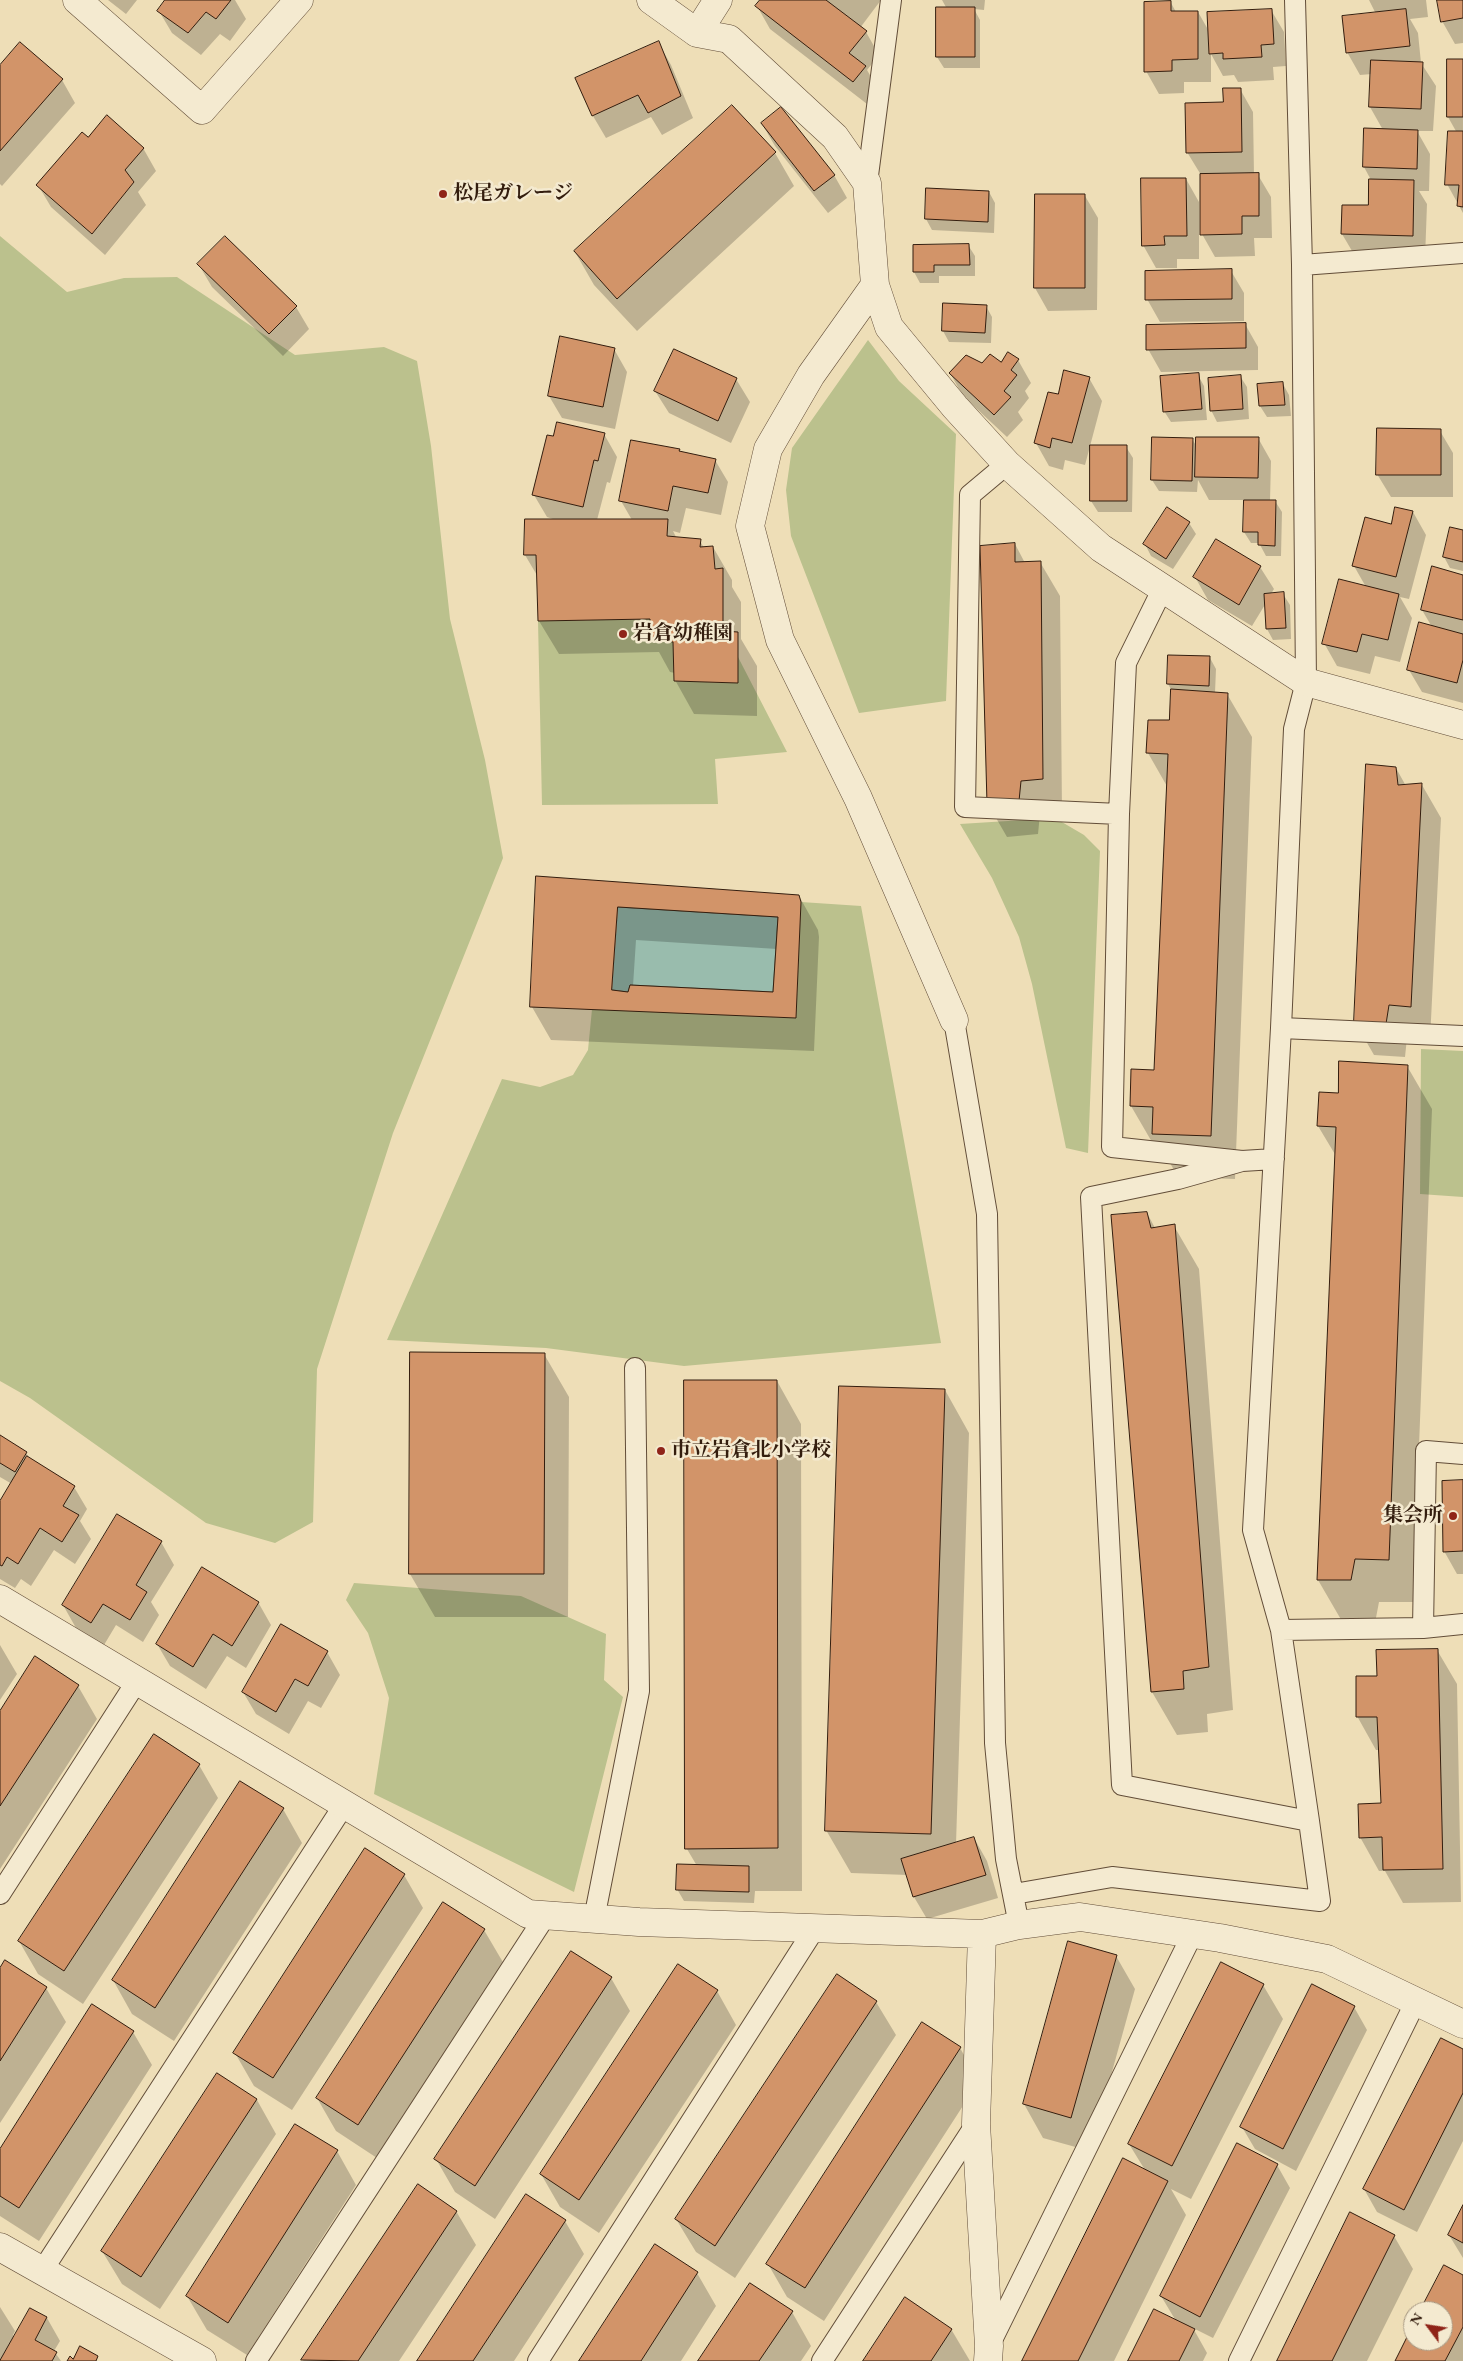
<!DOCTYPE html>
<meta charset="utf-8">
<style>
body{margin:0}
#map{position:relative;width:1463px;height:2361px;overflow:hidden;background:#eedeb7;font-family:"EB Garamond",serif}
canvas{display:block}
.north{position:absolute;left:1403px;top:2301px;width:50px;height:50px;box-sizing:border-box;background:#f4ead0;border:1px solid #a79882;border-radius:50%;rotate:301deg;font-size:14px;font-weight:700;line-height:20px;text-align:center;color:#331d0e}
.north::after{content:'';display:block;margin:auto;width:18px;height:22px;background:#8f2418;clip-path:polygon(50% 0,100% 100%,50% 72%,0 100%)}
</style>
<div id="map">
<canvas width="1463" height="2361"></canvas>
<div class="north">N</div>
</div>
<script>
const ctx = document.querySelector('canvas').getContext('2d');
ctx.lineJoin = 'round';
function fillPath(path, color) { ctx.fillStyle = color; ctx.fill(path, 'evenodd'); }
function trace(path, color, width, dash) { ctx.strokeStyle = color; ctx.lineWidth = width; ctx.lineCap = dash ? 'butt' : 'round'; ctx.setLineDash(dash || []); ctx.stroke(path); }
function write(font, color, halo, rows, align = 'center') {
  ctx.font = font + ' "EB Garamond","Noto Serif JP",serif'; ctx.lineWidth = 5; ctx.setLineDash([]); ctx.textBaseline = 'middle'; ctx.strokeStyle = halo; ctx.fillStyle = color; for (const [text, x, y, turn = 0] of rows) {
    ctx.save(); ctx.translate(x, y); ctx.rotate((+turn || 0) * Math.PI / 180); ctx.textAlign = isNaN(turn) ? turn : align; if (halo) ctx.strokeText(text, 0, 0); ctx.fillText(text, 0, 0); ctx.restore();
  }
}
fillPath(new Path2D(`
 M0 236 67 292 124 278 177 277 295 355 384 347 417 361 431 446 450 619 485 760 503 858 393 1133 317 1369 313 1522 275 1543 206 1523 30 1398 0 1381Z
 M868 340 899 381 956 434 946 701 859 713 791 536 786 490 792 448Z
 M650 619V639L673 642 674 681 738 683V657L787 752 715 759 718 804 542 805 538 621Z
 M1055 818 1084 835 1100 851 1088 1153 1066 1148 1032 984 1019 937 992 878 960 824Z
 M801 902 861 906 941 1343 684 1366 546 1348 387 1340 502 1079 540 1087 573 1075 588 1050 592 1009 796 1018Z
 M1421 1049 1463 1051V1197L1420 1194Z
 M354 1583 521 1596 606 1634 604 1680 623 1697 574 1892 374 1794 389 1698 368 1633 346 1600Z`), '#bbc18d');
const water = new Path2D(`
 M618 907 778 917 773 992 630 985 628 992 612 990Z`);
fillPath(water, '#99bcad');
trace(water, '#707c6d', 1);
fillPath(new Path2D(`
 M108 0H137L126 14Z
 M167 0H235L246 19 230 41 220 34 201 55 172 33 159 11Z
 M762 0H881L860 28 866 32 879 55 867 70 878 89 867 104 770 29 757 6Z
 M942 0H985L984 10 974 9 980 20V68H944L937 57V9H947Z
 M1369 0H1426L1428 17 1410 19 1418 33 1421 63 1436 86 1433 131H1417L1430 154 1429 191H1419L1427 204 1425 259 1355 256 1342 234 1369 207 1371 180 1364 167 1383 130 1370 107 1372 74 1360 75 1347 52 1376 14Z
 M1439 0H1463V43L1455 44 1442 21Z
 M1171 3 1176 12H1198L1210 33 1271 10 1284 32 1286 66 1273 67 1274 80 1238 82 1234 75 1223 76 1211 54V82H1184V93L1159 94 1146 71Z
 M658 42 671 65 693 118 662 135 651 117 606 138 593 116Z
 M1463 60V213L1447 184 1457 133 1448 117Z
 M0 67 62 80 75 103 2 186 0 184Z
 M1240 89 1253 112 1254 175H1258L1271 197 1272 238H1254L1255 256 1215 257 1202 234 1201 175 1187 152 1224 104Z
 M762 124 834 175 847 198 828 213 775 146Z
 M88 138 143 148 156 171 138 192 146 205 105 255 51 207 38 185Z
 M775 153 794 186 637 331 594 285 575 252Z
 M1186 179 1199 202V259H1177V268H1156L1143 245Z
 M989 192 995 203 994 233 932 230 926 219Z
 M1085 196 1098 218 1097 310 1048 311 1035 288Z
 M968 245 975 256V276H939V283H920L914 272Z
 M199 265 296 307 309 329 283 356 212 287Z
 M1231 271 1244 293V321L1160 322 1147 299Z
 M986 306 992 317 991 343 949 342 943 331Z
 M1245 324 1258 347V370L1161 372 1148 349Z
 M614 349 627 372 615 429 562 418 549 396Z
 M675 350 736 379 750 402 731 443 669 413 655 391Z
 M1018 360 1031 383 1025 391 1029 398 1018 412 1023 420 1007 437 963 396 950 373 983 365 1001 364Z
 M1198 375 1204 386 1207 420 1171 422 1164 411Z
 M1240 376 1247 387 1249 419 1217 422 1211 410Z
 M1089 378 1102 401 1085 465 1065 460 1063 470 1049 466 1036 443 1059 396Z
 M1283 384 1289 395 1291 416 1267 417 1260 406Z
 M1440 431 1453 453V497H1391L1377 474Z
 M604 434 617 457 610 483 607 482 597 520H632L621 501 679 450 681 453 715 460 728 482 721 515 686 508 680 533 673 531 677 539 700 541 704 548 713 547 732 580V587L741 602V639L757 666V716L694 714 675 680V673L670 672 659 652 559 654 539 621 538 577 525 555 553 519 547 517 534 495 554 438Z
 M1153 438 1192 439 1197 447 1258 438 1271 461 1270 501H1275L1282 512 1281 556H1266L1259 543H1251L1244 532 1245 500H1209L1198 480 1197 492 1159 491 1152 480Z
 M1092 447H1126L1133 458 1132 512H1098L1091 501Z
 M1413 512 1426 535 1409 599 1400 597 1412 618 1400 662 1375 656 1370 674 1337 666 1324 643 1366 587 1354 566 1392 526Z
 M1189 523 1196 534 1173 569 1151 556 1145 544Z
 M1463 531V571L1450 568 1444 557Z
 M1015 544 1025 563 1040 562 1060 596 1062 812 1040 814 1038 834 1007 837 988 804Z
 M1260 567 1274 589 1271 594H1283L1290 605 1291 639 1273 640 1267 629 1266 603 1252 626 1208 600 1195 577Z
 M1463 576V703L1422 692 1409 670 1432 627 1422 610Z
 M1169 657 1210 658 1216 669 1215 693 1227 694 1252 737 1235 1179 1178 1177 1162 1149H1156L1131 1106 1155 1071 1168 788 1148 753 1171 722 1172 691 1168 684Z
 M1396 768 1406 786 1422 785 1441 818 1430 1040 1407 1038 1405 1057 1374 1055 1355 1022Z
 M538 878 799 896 818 930 819 937 814 1051 551 1040 532 1007ZM636 940 777 949 774 993 633 986Z
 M1407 1066 1432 1109 1413 1602H1379L1375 1623H1343L1318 1580 1336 1156 1318 1126 1339 1095Z
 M1147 1213 1155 1228 1174 1226 1199 1269 1233 1710 1207 1714 1208 1732 1177 1735 1152 1692Z
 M411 1354H544L569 1397 568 1617H435L410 1574Z
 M777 1381 801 1424 802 1891H755L754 1903 684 1901 677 1889 697 1866 687 1849Z
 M945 1390 969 1433 956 1844 974 1838 987 1861 998 1898 927 1919 914 1897 908 1875 851 1873 826 1830Z
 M0 1437 26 1453 30 1459 74 1487 87 1509 80 1521 91 1539 75 1564 54 1550 31 1586 21 1579 15 1588 0 1579V1503L12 1484 0 1477Z
 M1463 1482V1574H1457L1444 1551Z
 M161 1542 174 1565 151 1602 159 1615 143 1642 116 1625 104 1645 76 1628 63 1605Z
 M258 1602 271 1625 246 1668 227 1656 206 1689 170 1666 157 1644Z
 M282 1626 327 1652 340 1675 321 1708 308 1701 289 1734 256 1714 243 1692Z
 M0 1645 17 1674 0 1700Z
 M1437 1650 1457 1684 1461 1902 1403 1903 1385 1871H1379L1360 1837 1382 1804 1380 1750H1376L1357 1716 1378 1678Z
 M78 1686 97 1719 0 1869V1713Z
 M199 1765 218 1798 83 2004 38 1974 19 1941Z
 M283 1809 302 1843 174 2041 132 2014 113 1980Z
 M404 1875 423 1908 292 2110 254 2086 235 2053Z
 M444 1904 484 1930 504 1964 377 2158 336 2131 317 2098Z
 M1116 1956 1135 1989 1090 2151 1043 2138 1024 2104Z
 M6 1962 46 1988 66 2022 0 2123V1971Z
 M837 1976 876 2002 896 2035 735 2278 696 2252 676 2219Z
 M611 1978 630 2011 495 2219 455 2192 436 2159Z
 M1263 1985 1283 2019 1191 2199 1171 2189 1186 2215 1114 2361H1024L1145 2170 1129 2144Z
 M717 1991 736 2025 599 2233 560 2207 541 2174Z
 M1354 2007 1367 2030 1296 2171 1255 2149 1242 2127Z
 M133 2032 152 2065 39 2241 0 2216V2151Z
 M960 2048 979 2081 824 2321 787 2297 768 2264Z
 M1463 2050V2141L1417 2232 1377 2212 1364 2189Z
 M217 2075 257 2100 276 2134 160 2309 122 2284 102 2251Z
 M337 2151 356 2185 247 2355 207 2330 187 2296Z
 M1277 2165 1290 2188 1213 2338 1193 2328 1207 2353 1203 2361H1129L1176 2321 1161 2296Z
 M418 2186 456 2211 476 2245 399 2361H303Z
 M1463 2208V2258L1449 2235Z
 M565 2221 584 2254 514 2361H418Z
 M1394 2236 1413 2269 1367 2361H1278Z
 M697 2273 716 2306 681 2361H581Z
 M1463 2277V2361H1396L1413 2328V2341H1443V2311H1422Z
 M0 2307 15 2331 13 2335 14 2339 30 2309 47 2318 60 2341 54 2351 61 2361H0Z
 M792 2312 811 2346 801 2361H699Z
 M951 2329 970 2361H865Z`), '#0003');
const building = new Path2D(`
 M165 0H231L216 19 206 12 188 33 157 11Z
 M760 0H826L867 31 849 53 866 66 853 82 755 6Z
 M1437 0H1463V18L1441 22Z
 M1171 1V11H1198V59L1172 60V71L1144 72V2Z
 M936 7H975V57H936Z
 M1272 9 1274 44 1261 45 1262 57 1223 59V53L1209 54 1207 12Z
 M1406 9 1410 46 1346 53 1342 16Z
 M659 41 681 96 648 113 638 95 592 116 575 78Z
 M20 42 63 79 0 151V65Z
 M1447 59H1463V117H1447Z
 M1371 60 1423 62 1421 109 1369 107Z
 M1223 88H1241L1242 152 1186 153 1185 103 1223 102Z
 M732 105 776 152 617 299 574 251Z
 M781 107 835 175 814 191 761 123Z
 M107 115 144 148 125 170 134 182 92 234 36 185 82 132 88 137Z
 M1364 128 1418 130 1417 169 1363 167Z
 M1448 131H1463V207L1457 206 1459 185H1445Z
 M1259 173V216H1242V234L1200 235V174Z
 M1141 178H1186L1187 236H1164L1165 245 1142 246Z
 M1369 179 1414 180 1413 236 1341 234 1342 205H1368Z
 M926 188 989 191 988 222 925 219Z
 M1035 194H1085V288H1034Z
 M225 236 297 306 269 334 197 264Z
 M969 244 970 265H934V272H913V245Z
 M1232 269V299L1145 300V271Z
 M943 303 987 305 985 333 942 331Z
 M1246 323V348L1146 350V325Z
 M560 336 615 348 603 407 548 396Z
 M674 349 737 378 718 421 654 391Z
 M1008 352 1019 359 1011 370 1017 375 1004 391 1011 397 994 415 949 373 966 355 982 363 990 354 1001 362Z
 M1064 370 1090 377 1072 443 1052 438 1050 448 1034 443 1048 392 1058 394Z
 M1199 373 1202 409 1163 412 1160 376Z
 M1241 375 1243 409 1210 411 1208 378Z
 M1283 382 1285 405 1259 406 1257 384Z
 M557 422 605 433 598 461 594 460 583 507 532 495 547 435 553 436Z
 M1377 428 1441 429V475H1376Z
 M1152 437 1193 438 1192 481 1151 480Z
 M1196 437H1259L1258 478 1195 477Z
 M631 440 680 449 679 451 716 459 708 493 673 486 668 511 619 501Z
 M1090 445H1127V501H1090Z
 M1244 500H1276L1275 546 1258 545V532H1243Z
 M1167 507 1190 522 1166 559 1143 544Z
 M1395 507 1413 511 1396 577 1352 566 1365 517 1391 524Z
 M525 519H668L667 536 701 539 700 547 713 546 715 569 723 568V631L738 632V683L674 681 673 642 650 639V619L538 621 536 555H524Z
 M1450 527 1463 530V562L1443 557Z
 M1216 539 1261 566 1239 605 1193 577Z
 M1015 543V562L1041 561 1043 779 1021 781 1019 801 987 804 980 546Z
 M1432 566 1463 575V620L1421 610Z
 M1339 579 1399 594 1388 640 1362 634 1357 652 1322 644Z
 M1284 592 1286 628 1266 629 1264 594Z
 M1419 622 1463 634V660L1457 683 1407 670Z
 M1168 655 1210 656 1209 686 1167 684Z
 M1171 689 1228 693 1211 1136 1152 1134 1153 1107 1130 1106 1131 1069 1154 1070 1168 754 1146 753 1148 720H1169Z
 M1366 764 1396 767 1398 785 1422 783 1411 1007 1389 1005 1386 1024 1354 1022Z
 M536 876 799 895 801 902 796 1018 530 1007ZM618 907 778 917 773 992 630 985 628 992 612 990Z
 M1339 1061 1408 1065 1389 1560 1355 1559 1351 1580H1317L1336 1127 1317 1126 1319 1092 1338 1093Z
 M1147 1212 1151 1228 1175 1224 1209 1667 1183 1671 1184 1689 1151 1692 1111 1215Z
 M410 1352 545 1353 544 1574H409Z
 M684 1380H777L778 1848 685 1849Z
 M839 1386 945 1389 931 1834 825 1831Z
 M0 1435 27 1452 15 1472 0 1463Z
 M27 1456 75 1486 63 1506 79 1515 62 1542 40 1528 18 1564 7 1557 2 1566 0 1565V1501Z
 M1463 1480V1551L1443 1552 1442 1481Z
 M117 1514 162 1541 136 1585 147 1592 130 1620 103 1604 91 1623 62 1605Z
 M202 1567 259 1602 232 1646 213 1634 193 1667 156 1644Z
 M281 1624 328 1651 308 1686 295 1679 276 1712 242 1692Z
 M1438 1649 1443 1869 1383 1870 1382 1837 1359 1838 1358 1804 1381 1803 1377 1717H1356V1676H1377L1376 1650Z
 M35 1656 79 1685 0 1806V1711Z
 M154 1734 200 1764 64 1971 18 1941Z
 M240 1781 284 1808 155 2008 112 1980Z
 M974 1837 986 1875 913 1897 901 1859Z
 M365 1848 405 1874 273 2078 233 2053Z
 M677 1864 749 1866V1892L676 1890Z
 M443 1902 485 1929 358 2125 316 2098Z
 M1068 1941 1117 1955 1071 2118 1023 2104Z
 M571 1951 612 1977 475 2186 434 2159Z
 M5 1960 47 1987 0 2061V1968Z
 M1221 1962 1264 1984 1172 2166 1128 2144Z
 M678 1964 718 1990 579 2200 540 2174Z
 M837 1974 877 2001 715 2246 675 2219Z
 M1312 1984 1355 2006 1283 2149 1240 2127Z
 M92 2004 134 2031 19 2208 0 2196V2149Z
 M922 2022 961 2047 805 2288 766 2264Z
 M1441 2038 1463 2049V2093L1404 2210 1363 2189Z
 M217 2073 257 2099 141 2277 101 2251Z
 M295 2124 338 2150 228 2323 186 2296Z
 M1237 2143 1278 2164 1200 2317 1160 2296Z
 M1123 2158 1168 2181 1078 2361H1022Z
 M418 2184 457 2211 358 2361 301 2360Z
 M526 2194 566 2220 473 2361H417Z
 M1463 2205V2243L1448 2235Z
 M1350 2212 1395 2235 1332 2361H1277Z
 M655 2244 698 2272 641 2361H579Z
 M1444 2265 1463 2275V2327L1445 2361H1395L1413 2325V2341H1443V2311H1420Z
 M750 2283 793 2311 759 2361H698Z
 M905 2297 952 2329 931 2361H863Z
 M30 2308 47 2317 35 2340 57 2352 52 2361H0Z
 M1154 2309 1195 2329 1179 2361H1128Z
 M80 2346 98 2356 96 2361H67L70 2356 73 2359Z`);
fillPath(building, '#d29469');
trace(building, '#331d0e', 1);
const service = new Path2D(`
 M867 183 891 0
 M1302 265 1463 253
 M1007 464 970 495 965 807 1119 814
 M1163 588 1126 663 1119 814 1112 1147 1242 1161 1274 1159
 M954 1020 987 1214 995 1743 1006 1859 1019 1925
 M1281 1028 1463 1036
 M1242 1161 1178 1179 1091 1197 1122 1785 1309 1821 1281 1630 1253 1530 1281 1028 1294 729 1306 682 1302 265 1295 0
 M1423 1628 1426 1451 1463 1454
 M1281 1630 1423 1628 1463 1624
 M0 1894 137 1681
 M1014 1894 1112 1877 1320 1901 1309 1821
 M594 1919 639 1691 635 1368
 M42 2271 344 1805
 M990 2344 1193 1933
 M256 2361 546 1915
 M538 2361 815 1928
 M822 2361 976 2124
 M1239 2361 1416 2001`);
const minor = new Path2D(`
 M77 0 202 110 299 0
 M651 0 697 33 729 39 835 137 867 183 875 285 889 327 955 407 1007 464 1101 548 1306 682 1463 725
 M697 33 718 0
 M875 285 811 375 768 449 750 526 780 640 858 798 954 1020
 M0 1599 528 1914 639 1922 982 1934 1019 1925 1080 1917 1220 1938 1327 1959 1463 2024
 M982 1934 976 2124 989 2346 988 2361
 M0 2247 202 2361`);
trace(service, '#624d38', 22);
trace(minor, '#624d38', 29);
trace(service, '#f4ead0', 20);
trace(minor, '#f4ead0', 28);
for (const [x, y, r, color] of [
 [443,194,5,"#8f2418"],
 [623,634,5,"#8f2418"],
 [661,1451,5,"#8f2418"],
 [1453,1516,5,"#8f2418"]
]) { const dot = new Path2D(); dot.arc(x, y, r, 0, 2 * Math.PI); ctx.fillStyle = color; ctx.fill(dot); trace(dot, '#f4ead0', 2); }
write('bold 20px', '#331d0e', '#f4ead0', [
 ["松尾ガレージ",453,194],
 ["岩倉幼稚園",633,634],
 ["市立岩倉北小学校",671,1451],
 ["集会所",1443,1516,"right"]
], 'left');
</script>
